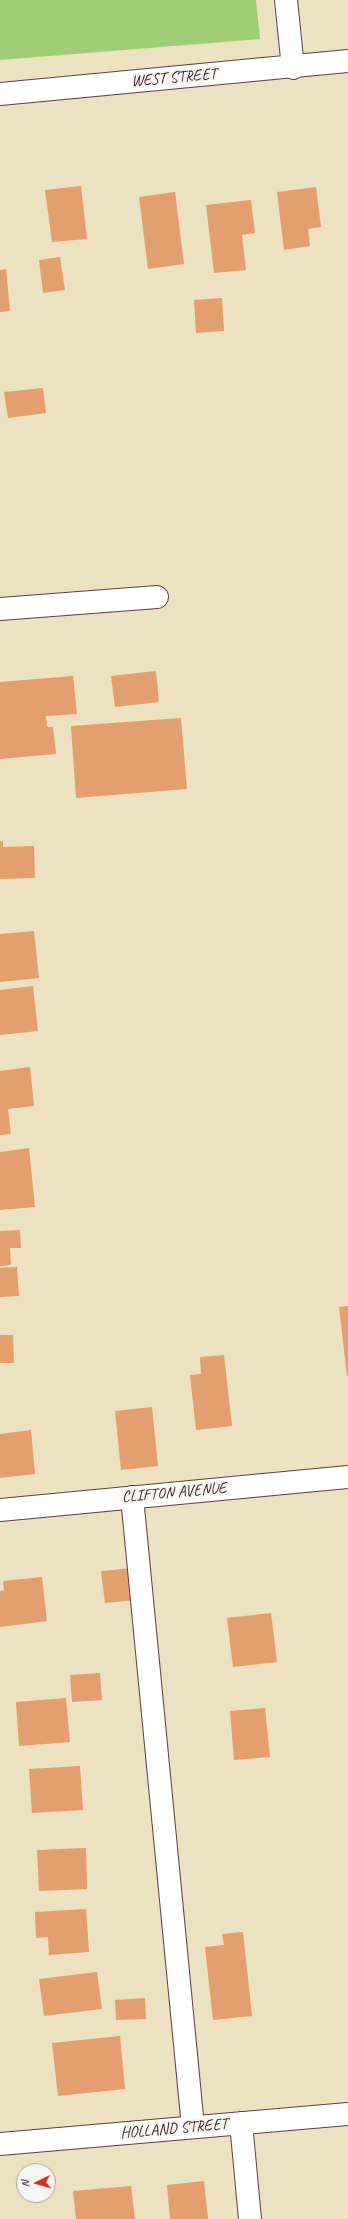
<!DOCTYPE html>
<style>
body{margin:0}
#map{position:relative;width:348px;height:2219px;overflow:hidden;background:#ece1c0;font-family:Caveat,sans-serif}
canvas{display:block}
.north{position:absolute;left:16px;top:2163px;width:40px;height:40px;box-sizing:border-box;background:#f6f6f2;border:1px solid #b1a0a2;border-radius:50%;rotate:265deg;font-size:11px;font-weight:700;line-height:16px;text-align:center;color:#4a1f2b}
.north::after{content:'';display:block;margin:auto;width:14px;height:18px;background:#c8321e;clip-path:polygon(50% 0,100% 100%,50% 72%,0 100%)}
</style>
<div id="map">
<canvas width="348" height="2219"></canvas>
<div class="north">N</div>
</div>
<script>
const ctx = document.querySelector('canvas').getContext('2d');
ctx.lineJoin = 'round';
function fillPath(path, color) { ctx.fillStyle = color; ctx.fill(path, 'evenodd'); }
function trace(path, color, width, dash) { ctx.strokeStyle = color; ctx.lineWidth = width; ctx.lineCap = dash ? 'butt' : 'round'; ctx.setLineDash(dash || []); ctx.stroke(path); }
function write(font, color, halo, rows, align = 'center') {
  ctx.font = font + ' Caveat,sans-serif'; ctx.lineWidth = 4; ctx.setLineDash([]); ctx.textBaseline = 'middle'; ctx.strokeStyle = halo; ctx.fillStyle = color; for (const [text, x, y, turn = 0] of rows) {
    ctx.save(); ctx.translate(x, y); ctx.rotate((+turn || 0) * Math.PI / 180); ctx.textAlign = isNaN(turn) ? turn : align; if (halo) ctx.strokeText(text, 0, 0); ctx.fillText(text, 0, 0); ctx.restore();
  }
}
fillPath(new Path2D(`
 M0 0H256L260 39 0 60Z`), '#a3cc77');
fillPath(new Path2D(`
 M81 186 87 239 52 242 45 190Z
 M316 187 321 227 308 229 310 246 284 250 277 192Z
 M175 192 184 264 148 269 139 197Z
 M251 200 255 233 242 235 246 270 214 273 206 205Z
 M60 257 65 290 43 293 39 260Z
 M6 269 10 311 0 312V270Z
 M222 298 224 331 196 333 194 300Z
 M43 388 46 413 8 418 4 392Z
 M156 671 159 702 115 707 111 676Z
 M73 676 77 714 46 716 47 727H53L56 754 0 759V682Z
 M181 718 187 789 76 798 71 726Z
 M0 841H3V847L34 846 35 878 0 879Z
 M34 931 39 978 0 982V934Z
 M33 986 38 1031 0 1035V990Z
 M30 1067 34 1106 8 1109 11 1134 0 1135V1071Z
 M29 1148 35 1207 0 1210V1152Z
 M20 1230 21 1248H10L11 1265 0 1266V1231Z
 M17 1267 19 1296 0 1297V1268Z
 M348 1306V1376H347L339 1307Z
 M0 1335H13L14 1363H0Z
 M224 1355 232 1426 196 1430 190 1375 201 1374 200 1357Z
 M152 1407 158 1466 121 1470 115 1411Z
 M31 1430 35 1474 0 1478V1434Z
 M134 1568 137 1600 105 1603 101 1571Z
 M42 1577 47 1621 0 1627V1591L4 1590 3 1581Z
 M271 1613 277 1662 233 1667 227 1618Z
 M100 1673 102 1700 72 1702 70 1675Z
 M66 1698 70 1742 19 1746 16 1702Z
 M265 1708 270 1757 234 1760 230 1711Z
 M80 1766 83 1810 32 1813 29 1769Z
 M86 1848 87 1889 39 1891 37 1850Z
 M86 1909 89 1952 49 1955 48 1937 36 1938 35 1912Z
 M243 1932 252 2016 213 2020 205 1947 224 1945 222 1934Z
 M97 1972 102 2009 44 2016 39 1979Z
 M145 1998 146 2019 116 2020 115 2000Z
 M120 2036 125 2089 58 2096 52 2043Z
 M204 2181 208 2219H170L167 2185Z
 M131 2186 135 2219H76L73 2191Z`), '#e39f6d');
const minor = new Path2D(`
 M286 0 293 68
 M0 94 348 61
 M0 609 157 597
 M132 1497 193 2127
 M0 1510 348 1477
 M241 2123 250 2219
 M0 2144 348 2114`);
trace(minor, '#623c41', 24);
trace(minor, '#fff', 22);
write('16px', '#4a1f2b', '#f6f6f2', [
 ["WEST STREET",174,78,-5],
 ["CLIFTON AVENUE",174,1493,-5],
 ["HOLLAND STREET",174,2129,-5]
]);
</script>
